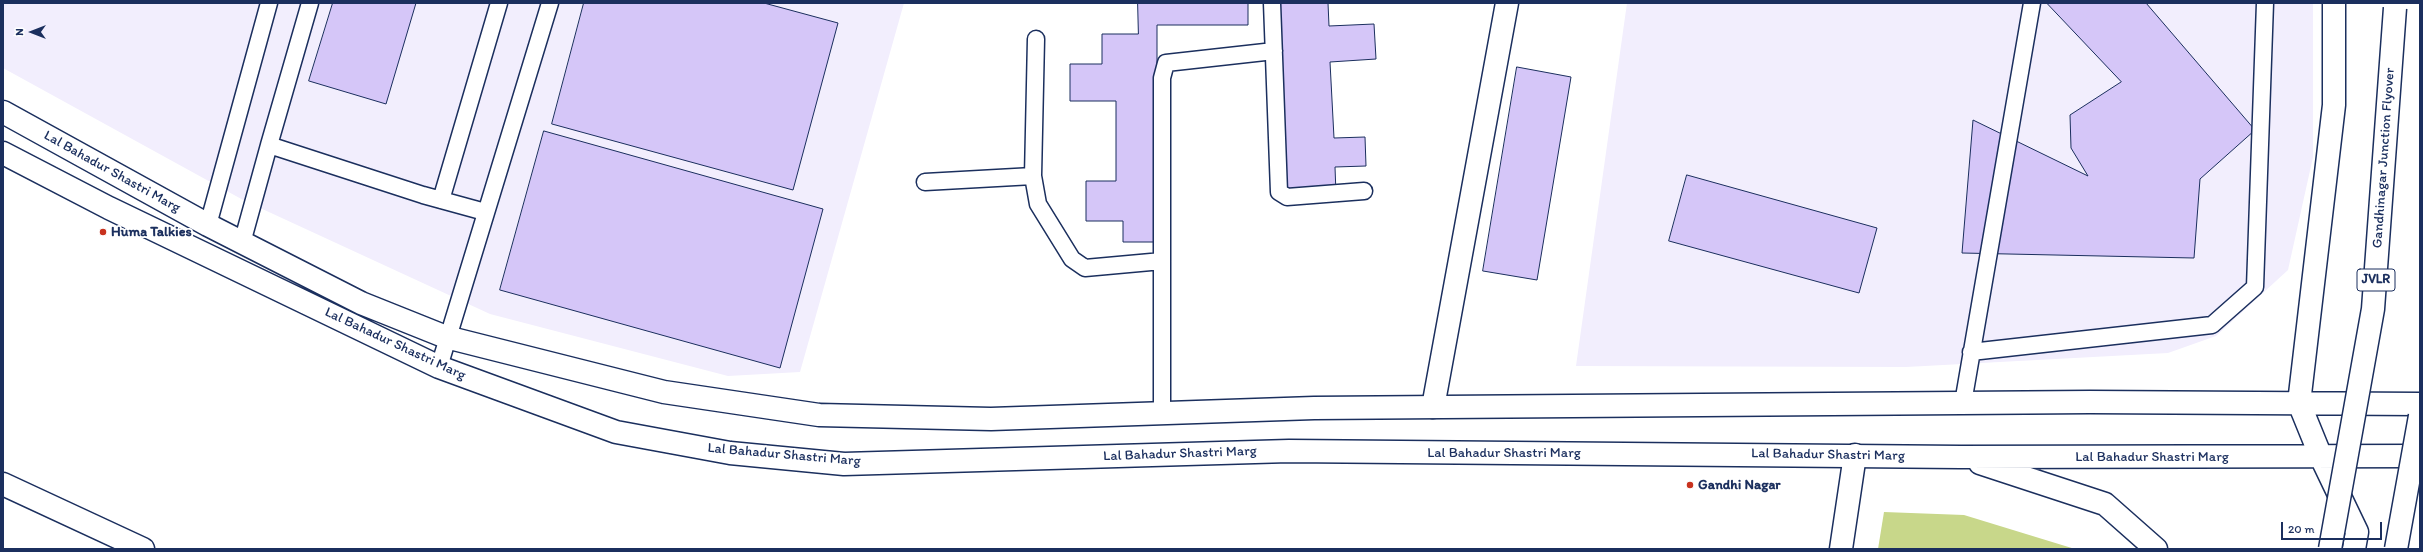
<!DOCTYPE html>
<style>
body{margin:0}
#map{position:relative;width:2423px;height:552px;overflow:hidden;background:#fff;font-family:Itim,sans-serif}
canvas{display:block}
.frame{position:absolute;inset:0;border:4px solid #1b2f5e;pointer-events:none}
.north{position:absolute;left:12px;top:12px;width:40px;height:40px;-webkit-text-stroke:3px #fff;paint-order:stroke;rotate:270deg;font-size:11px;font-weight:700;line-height:16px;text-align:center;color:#1b2f5e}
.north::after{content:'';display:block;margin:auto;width:14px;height:18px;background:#1b2f5e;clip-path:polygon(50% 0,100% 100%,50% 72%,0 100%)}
.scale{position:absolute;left:2281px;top:522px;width:101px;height:18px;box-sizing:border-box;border:2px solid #1b2f5e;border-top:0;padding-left:5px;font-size:12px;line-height:14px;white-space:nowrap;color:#1b2f5e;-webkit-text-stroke:3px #fff;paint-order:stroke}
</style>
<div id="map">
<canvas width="2423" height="552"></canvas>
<div class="frame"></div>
<div class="north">N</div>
<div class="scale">20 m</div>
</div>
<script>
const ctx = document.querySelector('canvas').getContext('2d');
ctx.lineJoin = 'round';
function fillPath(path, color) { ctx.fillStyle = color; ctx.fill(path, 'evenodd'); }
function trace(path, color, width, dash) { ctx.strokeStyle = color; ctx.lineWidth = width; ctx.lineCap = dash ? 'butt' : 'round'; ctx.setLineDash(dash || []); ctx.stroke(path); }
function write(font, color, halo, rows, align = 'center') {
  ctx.font = font + ' Itim,sans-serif'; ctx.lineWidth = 3.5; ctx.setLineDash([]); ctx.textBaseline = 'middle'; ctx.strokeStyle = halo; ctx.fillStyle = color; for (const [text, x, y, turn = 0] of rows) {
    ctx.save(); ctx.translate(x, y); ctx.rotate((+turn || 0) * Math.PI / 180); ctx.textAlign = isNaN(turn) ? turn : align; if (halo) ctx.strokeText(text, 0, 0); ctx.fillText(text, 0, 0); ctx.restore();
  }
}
fillPath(new Path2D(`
 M3 3H904L800 372 728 376 490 314 245 201 3 68Z
 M1627 3H2313V157L2288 270 2216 336 2168 353 1906 367 1576 366Z`), '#f2eefd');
fillPath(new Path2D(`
 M1884 512 1964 515 2075 549H1878Z`), '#c8d78a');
const building = new Path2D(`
 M333 3H416L386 104 309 81Z
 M584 3H764L838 23 793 190 552 124Z
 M1138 3H1248V25H1157V242H1123V221H1086V181H1116V101H1070V64H1102V34H1138Z
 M1279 3H1328L1329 26 1374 24 1376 59 1330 62 1334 138 1365 137 1366 166 1335 167 1336 194 1287 196Z
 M2047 3H2146L2255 130 2200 179 2194 258 1962 253 1973 120 2088 176 2071 148 2070 115 2121 82Z
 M1517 67 1571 77 1537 280 1483 271Z
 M544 131 823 209 780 368 500 290Z
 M1687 175 1877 228 1859 293 1669 241Z`);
fillPath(building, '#d5c6f8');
trace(building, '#1b2f5e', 1);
const service = new Path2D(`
 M310 3 269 145 423 195 485 212
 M1272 3 1279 192 1287 197 1364 191
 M1033 176 1036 39
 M925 182 1033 176 1038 204 1072 259 1085 268 1162 261
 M441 200 499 3
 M208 225 269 3
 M242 243 269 145
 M1971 352 2212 325 2255 287 2265 3
 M439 367 550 3
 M1963 403 2032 3
 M1162 413V78L1166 63 1274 51`);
const minor = new Path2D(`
 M1433 407 1507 3
 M3 484 143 549
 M1841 549 1855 455`);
const primary = new Path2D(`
 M2334 3V105L2299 403 2321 457 2357 532 2354 549
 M3 112 208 225 361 303 446 337 664 392 819 415 991 419 1314 408 2090 402 2420 404
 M3 153 109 208 439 367 616 432 730 453 844 464 1289 451 1961 457 2420 456
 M1980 463 2105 504 2156 549`);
trace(service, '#1b2f5e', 19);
trace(minor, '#1b2f5e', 25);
trace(primary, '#1b2f5e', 25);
trace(service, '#fff', 16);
trace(minor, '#fff', 22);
trace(primary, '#fff', 22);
const primaryBridge = new Path2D(`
 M2330 549 2373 309 2395 8
 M2396 549 2420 416`);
trace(primaryBridge, '#1b2f5e', 25, []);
trace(primaryBridge, '#fff', 22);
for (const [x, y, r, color] of [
 [103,232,4,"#c8321e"],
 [1690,485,4,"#c8321e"]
]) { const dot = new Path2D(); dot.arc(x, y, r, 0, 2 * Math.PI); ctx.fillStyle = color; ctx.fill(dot); trace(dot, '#fff', 1.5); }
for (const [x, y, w] of [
 [2376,280,38]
]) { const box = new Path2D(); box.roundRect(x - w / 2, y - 11, w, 22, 3); ctx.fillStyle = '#fff'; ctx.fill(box); trace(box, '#1b2f5e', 1); }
write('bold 13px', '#1b2f5e', null, [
 ["JVLR",2376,280]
]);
write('14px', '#1b2f5e', '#fff', [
 ["Gandhinagar Junction Flyover",2384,158,-86],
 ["Lal Bahadur Shastri Marg",112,172,29],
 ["Lal Bahadur Shastri Marg",395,344,25],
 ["Lal Bahadur Shastri Marg",1504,453],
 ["Lal Bahadur Shastri Marg",1180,454,-2],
 ["Lal Bahadur Shastri Marg",784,455,5],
 ["Lal Bahadur Shastri Marg",1828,455,1],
 ["Lal Bahadur Shastri Marg",2152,457]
]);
write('bold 14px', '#1b2f5e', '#fff', [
 ["Huma Talkies",111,232],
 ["Gandhi Nagar",1698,485]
], 'left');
</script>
